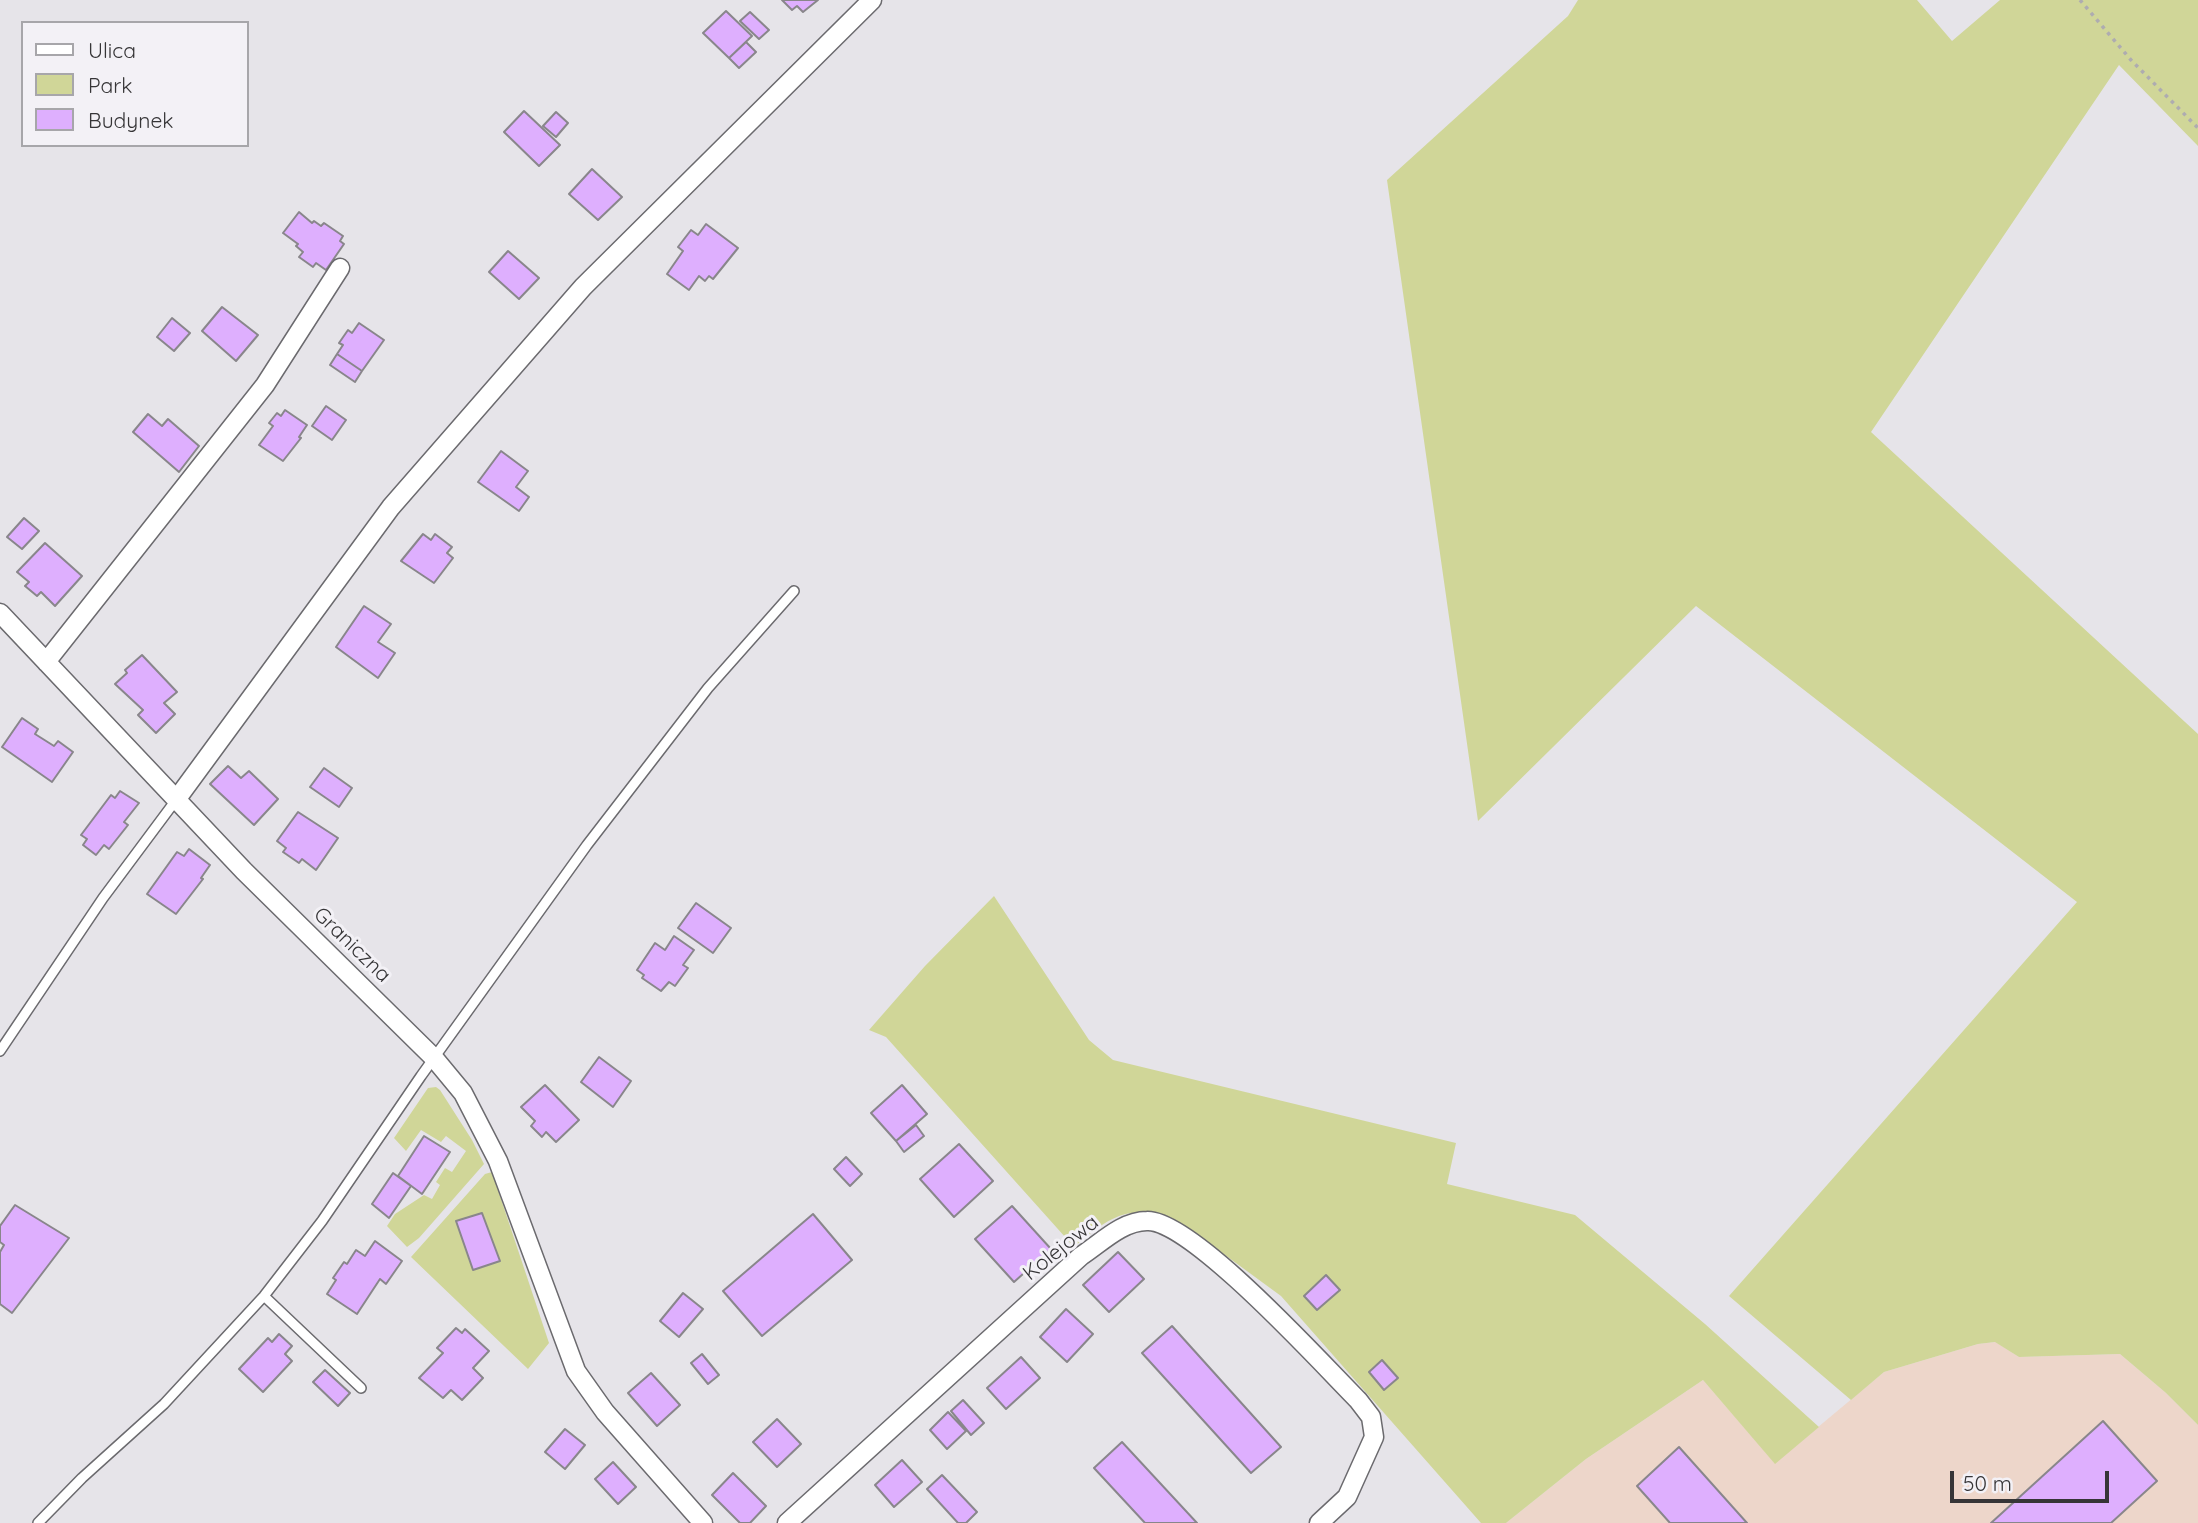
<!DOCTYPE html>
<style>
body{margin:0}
#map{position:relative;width:2198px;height:1523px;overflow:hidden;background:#e6e4e9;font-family:Quicksand,sans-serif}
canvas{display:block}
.legend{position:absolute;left:21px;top:21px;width:228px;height:126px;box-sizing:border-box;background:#f3f1f6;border:2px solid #a7a6aa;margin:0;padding:9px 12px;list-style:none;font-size:21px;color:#363537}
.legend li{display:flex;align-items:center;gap:14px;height:35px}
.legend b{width:35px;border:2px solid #a7a6aa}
.scale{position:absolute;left:1950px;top:1471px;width:159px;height:32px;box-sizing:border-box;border:4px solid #363537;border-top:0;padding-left:9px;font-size:21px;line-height:24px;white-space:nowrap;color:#363537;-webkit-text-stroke:5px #f3f1f6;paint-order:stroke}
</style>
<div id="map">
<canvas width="2198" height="1523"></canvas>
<ul class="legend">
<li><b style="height:9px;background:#fff"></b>Ulica</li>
<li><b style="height:19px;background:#d0d698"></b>Park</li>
<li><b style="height:19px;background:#deaffe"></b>Budynek</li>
</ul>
<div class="scale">50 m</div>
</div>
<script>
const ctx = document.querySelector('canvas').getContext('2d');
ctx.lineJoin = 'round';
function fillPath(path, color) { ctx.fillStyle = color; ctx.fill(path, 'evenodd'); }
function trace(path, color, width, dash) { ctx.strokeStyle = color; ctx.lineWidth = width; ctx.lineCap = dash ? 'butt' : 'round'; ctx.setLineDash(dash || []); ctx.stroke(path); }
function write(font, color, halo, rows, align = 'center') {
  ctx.font = font + ' Quicksand,sans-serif'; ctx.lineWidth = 6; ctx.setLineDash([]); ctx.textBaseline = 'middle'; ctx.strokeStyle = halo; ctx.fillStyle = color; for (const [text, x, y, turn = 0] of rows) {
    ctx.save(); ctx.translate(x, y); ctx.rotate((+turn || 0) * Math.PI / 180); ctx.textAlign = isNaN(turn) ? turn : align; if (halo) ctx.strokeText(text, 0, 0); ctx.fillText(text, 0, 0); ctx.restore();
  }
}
fillPath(new Path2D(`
 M1996 1342 2019 1357 2120 1354 2166 1393 2198 1425V1523H1506L1586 1459 1703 1380 1775 1463 1884 1372 1978 1344Z`), '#edd6ca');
fillPath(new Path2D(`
 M1578 0H1917L1952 41 2000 0H2198V146L2119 65 1871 432 2198 734V1425L2166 1393 2120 1354 2019 1357 1995 1342 1978 1344 1884 1372 1851 1400 1729 1296 2077 902 1696 606 1478 821 1387 180 1536 45 1568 16Z
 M994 896 1089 1040 1113 1060 1456 1143 1447 1184 1575 1215 1705 1324 1819 1427 1775 1464 1703 1380 1586 1459 1506 1523H1481L1281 1296 1184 1225C1134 1201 1113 1213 1074 1247L886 1037 869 1030 925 966Z
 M436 1087 440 1090 472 1140 484 1164 419 1238 407 1247 387 1226 395 1214 424 1195 432 1199 440 1185 436 1182 445 1168 452 1172 466 1151 446 1136 441 1142 421 1130 406 1151 394 1138 428 1088Z
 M492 1172 549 1343 528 1369 411 1257 485 1174Z`), '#d0d698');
const building = new Path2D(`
 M782 0H818L803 12 797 6 792 10Z
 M726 11 752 36 729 58 703 33Z
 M750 12 769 30 759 39 740 21Z
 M746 42 756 52 739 68 729 58Z
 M524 111 560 145 539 166 504 132Z
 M556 112 568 123 556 137 543 126Z
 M592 169 622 197 598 220 569 194Z
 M299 212 312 223 314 221 321 226 324 223 343 236 340 241 344 244 326 270 316 263 313 267 299 257 303 252 296 246 298 244 283 233Z
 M706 224 738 248 713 279 709 276 705 281 699 276 689 290 667 274 683 251 678 247 691 230 698 235Z
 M508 251 539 278 519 299 489 272Z
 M222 307 258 335 236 361 202 331Z
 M172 318 190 333 174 351 157 337Z
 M359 323 384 340 362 371 337 354 343 345 339 343 348 330 352 333Z
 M337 354 362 371 355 382 330 365Z
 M326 406 346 420 332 440 312 426Z
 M285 410 307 425 299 437 301 438 283 461 259 445 273 426 269 423 277 413 281 416Z
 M148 414 162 426 168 419 199 446 179 472 133 432Z
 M501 451 528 471 516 487 529 497 519 511 478 482Z
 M24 518 39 531 22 549 7 537Z
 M423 534 431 540 435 534 452 547 447 553 453 558 434 583 401 561Z
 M45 543 82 576 55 606 41 592 37 596 25 586 29 582 17 572Z
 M364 606 391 624 378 642 395 653 378 678 336 647Z
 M142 655 177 692 164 703 175 714 156 733 138 715 143 710 115 684 127 673 125 670Z
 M22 718 38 729 35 734 54 746 58 741 73 752 52 782 2 747Z
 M228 766 241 778 249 771 278 799 254 825 210 784Z
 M324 768 352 788 339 807 310 787Z
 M120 791 139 803 124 822 128 825 109 849 104 845 96 855 83 845 87 839 81 835 111 795 115 798Z
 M298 812 338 838 316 870 302 859 299 863 283 852 286 848 277 841Z
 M189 849 210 865 201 878 203 879 176 914 147 894 177 852 184 856Z
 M696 903 731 928 713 953 678 928Z
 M674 936 694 950 683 965 688 968 675 986 669 982 661 991 642 978 644 975 637 970 655 943 665 950Z
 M599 1057 631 1081 613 1107 581 1082Z
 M545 1085 579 1120 556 1142 546 1132 542 1137 531 1126 535 1121 521 1107Z
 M902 1085 927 1114 896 1141 871 1113Z
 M916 1125 924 1136 904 1152 896 1141Z
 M424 1136 450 1152 422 1194 398 1176Z
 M959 1144 993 1181 954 1217 920 1179Z
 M846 1157 862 1174 850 1186 834 1169Z
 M393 1173 411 1186 389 1218 372 1204Z
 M15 1205 69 1238 12 1313 0 1304V1252L4 1245 0 1242V1226Z
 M1012 1206 1051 1249 1014 1282 975 1239Z
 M482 1213 500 1261 473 1270 456 1221Z
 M813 1214 852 1260 762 1336 723 1291Z
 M375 1241 402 1261 386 1284 380 1279 357 1314 327 1294 336 1280 333 1278 344 1262 347 1264 356 1250 365 1256Z
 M1118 1252 1144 1279 1109 1312 1083 1285Z
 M1326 1275 1340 1290 1317 1310 1304 1296Z
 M683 1293 703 1309 679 1337 660 1321Z
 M1066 1309 1093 1334 1067 1362 1040 1337Z
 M1172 1326 1281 1447 1251 1473 1142 1353Z
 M456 1328 462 1333 465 1329 489 1351 473 1368 483 1378 462 1400 451 1390 443 1398 419 1378 443 1353 437 1348Z
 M279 1334 292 1346 285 1354 292 1361 263 1392 239 1369 268 1338 272 1342Z
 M702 1354 719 1375 708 1384 691 1363Z
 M1021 1357 1040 1378 1006 1409 987 1388Z
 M1382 1360 1398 1378 1384 1390 1369 1372Z
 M325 1370 350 1393 338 1406 313 1382Z
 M651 1373 680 1405 657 1426 628 1393Z
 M963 1400 984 1423 971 1435 951 1411Z
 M948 1412 966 1431 947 1449 930 1430Z
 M777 1419 801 1444 777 1467 753 1442Z
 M2103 1421 2157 1481 2111 1523H1991Z
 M565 1429 585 1445 565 1469 545 1452Z
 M1122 1442 1197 1523H1145L1094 1468Z
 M1679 1447 1747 1523H1670L1637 1486Z
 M902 1460 922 1482 894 1507 875 1485Z
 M613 1462 636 1487 618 1504 595 1479Z
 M733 1473 766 1506 750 1523H740L712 1495Z
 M942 1475 977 1512 966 1523H958L927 1489Z`);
fillPath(building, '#deaffe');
trace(building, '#89868b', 2);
const lane = new Path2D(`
 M0 1051 103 898 176 800
 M264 1296 361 1388
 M38 1523 82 1478 164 1404 264 1296 322 1221 421 1076 587 845 708 688 794 591`);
const street = new Path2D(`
 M0 613 244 871 434 1058 463 1093 498 1161 576 1371 605 1412 703 1523
 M46 662 265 385 340 268
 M176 800 391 507 583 287 872 0
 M787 1523 1081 1256C1101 1243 1122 1221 1147 1221 1191 1219 1323 1365 1358 1400L1371 1417 1374 1437 1347 1497 1319 1523`);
trace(lane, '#6b6a6e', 12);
trace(street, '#6b6a6e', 21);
trace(new Path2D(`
 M2080 0 2131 60 2198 128`), '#aeacb0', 3.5, [3.5, 5]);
trace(lane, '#fff', 9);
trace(street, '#fff', 18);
write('21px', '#363537', '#f3f1f6', [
 ["Graniczna",352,945,44],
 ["Kolejowa",1061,1248,-39]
]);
</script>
